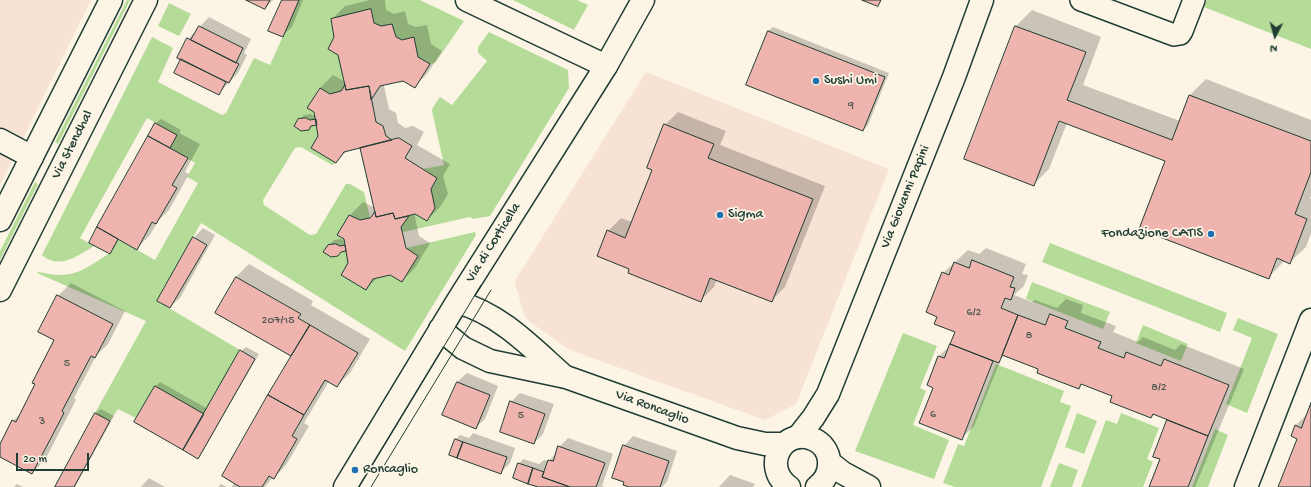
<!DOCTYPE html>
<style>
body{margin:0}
#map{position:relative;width:1311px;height:487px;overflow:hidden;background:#fcf5e5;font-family:"Gochi Hand",sans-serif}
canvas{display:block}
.north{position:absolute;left:1255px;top:16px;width:40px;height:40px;-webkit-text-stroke:3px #fcf5e5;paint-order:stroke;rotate:186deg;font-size:11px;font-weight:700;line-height:16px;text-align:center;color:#1f3d34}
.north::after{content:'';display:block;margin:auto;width:14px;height:18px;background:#1f3d34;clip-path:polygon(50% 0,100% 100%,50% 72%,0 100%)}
.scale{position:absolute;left:16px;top:453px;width:73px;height:18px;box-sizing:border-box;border:2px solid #1f3d34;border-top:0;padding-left:5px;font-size:12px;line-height:14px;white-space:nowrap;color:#1f3d34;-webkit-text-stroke:3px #fcf5e5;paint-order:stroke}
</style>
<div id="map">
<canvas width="1311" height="487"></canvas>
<div class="north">N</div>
<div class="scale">20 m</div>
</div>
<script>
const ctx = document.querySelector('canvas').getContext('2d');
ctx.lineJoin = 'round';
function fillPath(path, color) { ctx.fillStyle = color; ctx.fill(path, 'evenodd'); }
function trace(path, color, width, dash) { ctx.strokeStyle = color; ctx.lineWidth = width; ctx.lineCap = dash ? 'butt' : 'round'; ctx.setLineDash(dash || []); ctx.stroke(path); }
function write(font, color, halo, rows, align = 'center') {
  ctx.font = font + ' "Gochi Hand",sans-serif'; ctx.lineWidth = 3.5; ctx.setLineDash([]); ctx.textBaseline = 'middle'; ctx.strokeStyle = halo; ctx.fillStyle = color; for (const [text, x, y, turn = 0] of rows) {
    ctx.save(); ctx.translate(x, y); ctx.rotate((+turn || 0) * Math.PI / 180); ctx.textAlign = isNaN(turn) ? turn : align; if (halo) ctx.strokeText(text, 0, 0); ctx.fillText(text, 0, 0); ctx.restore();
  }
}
fillPath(new Path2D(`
 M0 0H91L0 185Z
 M646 72 889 169 796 404 765 420 578 353 565 347 529 321 525 317 515 284 516 279Z`), '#f8e2d4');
fillPath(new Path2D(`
 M127 0H130L58 144 55 142Z
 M299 0H420L464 21 435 63 430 64 418 57 414 38 402 40 396 37 392 24 381 26 374 23 371 9 331 19 334 37 328 49 338 55 345 85 341 91 330 94 319 88 308 108 314 112 316 119 310 120 306 118 298 119 294 126 302 131 309 130 311 126 317 125 318 136 312 148 336 163 332 165 301 147 295 148 263 200 264 205 310 235 316 234 346 184H350L364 192 370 218 360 220 349 215 337 235 344 239 345 245 340 246 336 244 328 245 323 252 331 257 338 256 341 252 346 251 348 263 341 275 366 290 373 279 390 275 402 282 418 256 406 248 475 232 476 235 405 351 201 223 157 301 240 350 204 414 155 386 136 418 118 409 110 421 95 413 146 321 37 273 39 272C72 280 82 271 108 254H110L118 239 155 260 198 183 187 177 195 163 170 148 177 135 147 118 80 238 94 246C78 256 59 270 42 255L152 37 173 48 158 82 222 115 226 113 254 58 270 65Z
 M513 0H577L588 5 574 30Z
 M1207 0H1311V49L1204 7Z
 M169 3 191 14 179 36 158 26Z
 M489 32 568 70 569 88 490 216 473 219 470 217 403 232 401 227 409 216 415 214 427 221 435 208 431 189 437 178 423 169 444 165 432 111 433 107 440 97 452 105 487 61 478 53V47Z
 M35 182 38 184 0 260V251Z
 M1050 243 1227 313 1220 332 1042 262Z
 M1032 282 1110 312 1103 329 1026 299Z
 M1238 318 1278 334 1247 413 1226 404 1252 338 1233 330Z
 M1143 325 1188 344 1181 361 1136 343Z
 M903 333 937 346 920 388 926 391 913 425 949 440 934 479 855 451Z
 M996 364 1064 391 1060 402 1071 406 1041 487H955L943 483 958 444 964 446Z
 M1077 413 1097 421 1084 454 1065 447Z
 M1121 413 1159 428 1147 459 1153 462 1143 487H1081L1106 420 1117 424Z
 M1215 429 1228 435 1208 487H1192Z
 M1059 463 1078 470 1072 487H1050Z`), '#b4dc98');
fillPath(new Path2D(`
 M249 0H273L265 8Z
 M283 0H303L292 27 282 36Z
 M370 0H385L386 10 394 14 405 11 408 24 416 27 427 25 431 44 442 51 427 74 414 87 403 80 385 84 384 86 389 109 396 113 398 123 405 128 413 126 424 132 417 145 450 164 443 176 448 194 440 207 427 220 414 212 419 236 430 243 415 268 402 281 390 273 379 276 366 289 349 263 347 249 342 251 338 255 329 245 334 240 341 239 346 242 345 239 338 235 350 215 363 202 375 208 360 147 349 149 336 162 320 136 317 124 313 125 308 129 299 120 304 115 311 114 316 117 320 88 333 75 344 81H345L332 19 345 6Z
 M1032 10 1101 37 1083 85 1180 121 1190 95 1206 79 1311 120V196L1310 198 1311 199V233L1306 247 1290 262 1285 260 1268 278 1166 161 1067 123 1049 169 1033 185 965 159 1016 26Z
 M209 17 251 39 244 53 247 55 238 73 218 94 183 59 188 39Z
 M773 27 889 73 868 125 863 130 768 31Z
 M678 112 726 131 720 145 825 186 785 287 772 300 717 279 714 287 701 300 631 268 608 231 621 218 632 222 653 169 665 125Z
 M161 119 181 130 179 133 200 144 185 172 189 174 169 210 158 221 150 235 137 248 119 239 114 248 110 253 99 226 156 123Z
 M203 228 215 235 180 298 170 307 194 238Z
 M986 248 1026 264 1022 274 1028 275 1024 286 1014 295 1032 302 1035 300 1057 308 1066 299 1083 305 1081 313 1116 326 1113 332 1138 342 1143 337 1175 350 1181 344 1244 369 1195 487H1151L1161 459 1154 456 1169 420 1154 414 1151 417 1113 395 1083 383 1078 388 1040 369 1005 355 1001 359 974 426 961 439 934 387 939 356 951 345 956 332 938 316 943 273 968 250 979 254Z
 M249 264 313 301 311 305 370 339 350 373 337 386 329 381 304 423 309 426 286 465 274 478 273 477 265 487H232L292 356 216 312 236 277Z
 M71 283 125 311 108 344 96 356 74 398 76 400 45 460 32 473 1 456 0 458V446L13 421 21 413 36 384 56 339 58 296Z
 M246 347 259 354 202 453 198 457 135 422 156 386 160 382 208 409 241 351Z
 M467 373 498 386 485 419 475 428 457 382Z
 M520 393 554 404 543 434 534 443 511 402Z
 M1311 405V487H1279L1299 438 1296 425 1308 413Z
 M101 409 114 416 75 487H56L96 413Z
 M473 433 515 448 510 463 501 472 456 439 460 435 469 438Z
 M633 436 677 451 667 482 662 487H633L624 446Z
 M568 438 613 454 602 486 605 487H540L519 464 523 459 539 464 544 460 549 461 557 452 559 447Z
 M730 475 755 484 753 487H719Z
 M149 478 165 487H141Z
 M17 484 23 487H14Z
 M221 484 227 487H218Z`), '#0003');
const building = new Path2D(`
 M246 0H270L265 9Z
 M282 0H299L283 37 268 31Z
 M862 0H881L878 6Z
 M371 9 374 23 381 26 392 24 396 37 402 40 414 37 418 57 430 64 415 88 403 81 380 86 371 100 369 86 346 90 338 55 328 49 334 37 331 19Z
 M199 26 243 48 236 63 191 40Z
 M1015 26 1086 52 1067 100 1172 140 1189 95 1311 141V172L1295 214 1307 219 1290 264 1277 258 1269 279 1139 229 1165 161 1059 121 1034 186 964 159Z
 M768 31 885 77 863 131 746 85Z
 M187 38 239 64 229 83 177 58Z
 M181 59 226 82 219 95 174 73Z
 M345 85 346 90 369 86 376 122 383 126 386 136 392 140 344 152 336 163 311 148 318 136 314 112 307 108 320 88 330 94 341 91Z
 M306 118 310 120 316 119 317 125 311 126 309 130 301 131 294 126 298 119Z
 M155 123 177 135 170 148 148 136Z
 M664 124 714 144 708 158 813 199 772 302 710 278 701 302 628 273 629 269 597 256 607 230 625 238 652 170 647 168Z
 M148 136 188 158 172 185 177 188 156 224 152 222 137 250 97 227Z
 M399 138 412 146 405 158 437 178 431 189 435 208 427 221 415 214 395 219 393 213 376 217 360 148Z
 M375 212 376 217 393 213 395 219 409 216 401 227 406 248 418 256 402 282 390 275 373 279 366 290 341 275 348 263 344 239 337 235 349 215 360 220 370 218Z
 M97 227 118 239 110 254 89 243Z
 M193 237 207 245 170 308 157 301Z
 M336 244 340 246 345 245 346 251 341 252 338 256 331 257 323 252 328 245Z
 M972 260 1014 277 1010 287 1015 288 1011 300 1005 298 1001 308 1018 315 999 363 950 344 955 332 934 324 937 317 926 312 942 272 949 275 954 262 969 268Z
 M236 277 301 314 298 318 310 325 291 356 215 313Z
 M57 295 113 324 95 358 91 356 62 411 64 413 32 474 0 457V444L12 420 16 422 35 384 32 383 54 340 38 332Z
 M1050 314 1068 321 1065 328 1101 342 1098 348 1124 358 1126 352 1161 366 1164 359 1229 385 1208 436 1153 414 1151 418 1110 402 1112 396 1081 384 1079 389 1037 373 1038 369 1002 355 1018 315 1045 325Z
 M310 325 358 353 337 387 325 380 304 415 268 395Z
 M950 344 993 361 962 440 919 423 933 388 927 385 938 356 944 358Z
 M240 350 255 359 198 459 183 450Z
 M457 382 490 395 476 429 442 415Z
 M155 386 204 414 183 450 134 422Z
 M268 395 304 415 292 436 297 439 274 479 269 476 262 487H240L222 476Z
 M510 401 545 414 534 444 500 432Z
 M1311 403V487H1278L1297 439 1291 436 1295 425 1301 428Z
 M95 413 110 421 74 487H55Z
 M1167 420 1208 436 1188 487H1149L1160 459 1153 457Z
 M455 439 463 442 457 458 449 455Z
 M463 442 507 457 501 474 457 458Z
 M623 445 669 461 660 487H629L623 485 624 482 612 478Z
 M558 446 605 463 596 487H570L542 477 548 460 553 461Z
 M518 463 533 468 528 484 513 478Z
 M533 468 544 472 542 477 570 487H538L528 484Z`);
fillPath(building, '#efb4ae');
trace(building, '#1f3d34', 1);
const pedestrian = new Path2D(`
 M1081 0 1174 35 1180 34 1182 31 1194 0`);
const minor = new Path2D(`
 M467 0 606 66
 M0 140 32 157
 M798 437 813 418 828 394 954 77 982 0
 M1246 487 1311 320`);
const tertiary = new Path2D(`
 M457 302C501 314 532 348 565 377
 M440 329 463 348 490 361 566 377 737 438 765 444H784
 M829 462 843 473 869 487
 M345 487 457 302 606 66 643 0
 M789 487C760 466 784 425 815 440 823 444 828 452 829 460 830 471 825 481 817 487`);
const primary = new Path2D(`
 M0 220 111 0
 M0 290 146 0`);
trace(pedestrian, '#1f3d34', 24);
trace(minor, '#1f3d34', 25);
trace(tertiary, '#1f3d34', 25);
trace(primary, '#1f3d34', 25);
trace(pedestrian, '#fcf5e5', 21);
trace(minor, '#fcf5e5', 22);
trace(tertiary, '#fcf5e5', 22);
trace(primary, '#fcf5e5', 22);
trace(new Path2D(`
 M359 487 481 285
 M371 487 491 290`), '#1f3d34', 1);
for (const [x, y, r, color] of [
 [816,81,4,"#1f6fb2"],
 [720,215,4,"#1f6fb2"],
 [1211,234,4,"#1f6fb2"],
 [355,470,4,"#1f6fb2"]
]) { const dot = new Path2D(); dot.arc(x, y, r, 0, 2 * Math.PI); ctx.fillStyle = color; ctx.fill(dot); trace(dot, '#fcf5e5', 1.5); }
write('12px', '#535b52', null, [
 ["9",851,106],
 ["6/2",974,313],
 ["207/15",278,321],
 ["8",1029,336],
 ["5",67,364],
 ["8/2",1159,388],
 ["6",933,415],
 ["5",521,416],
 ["3",42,422]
]);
write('14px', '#1f3d34', '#fcf5e5', [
 ["Sushi Umi",824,81],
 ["Sigma",728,215],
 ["Fondazione CATIS",1203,234,"right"],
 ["Roncaglio",363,470]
], 'left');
write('14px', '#1f3d34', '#fcf5e5', [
 ["Via Stendhal",73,145,-63],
 ["Via Giovanni Papini",906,197,-68],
 ["Via di Corticella",494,243,-58],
 ["Via Roncaglio",652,408,20]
]);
</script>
